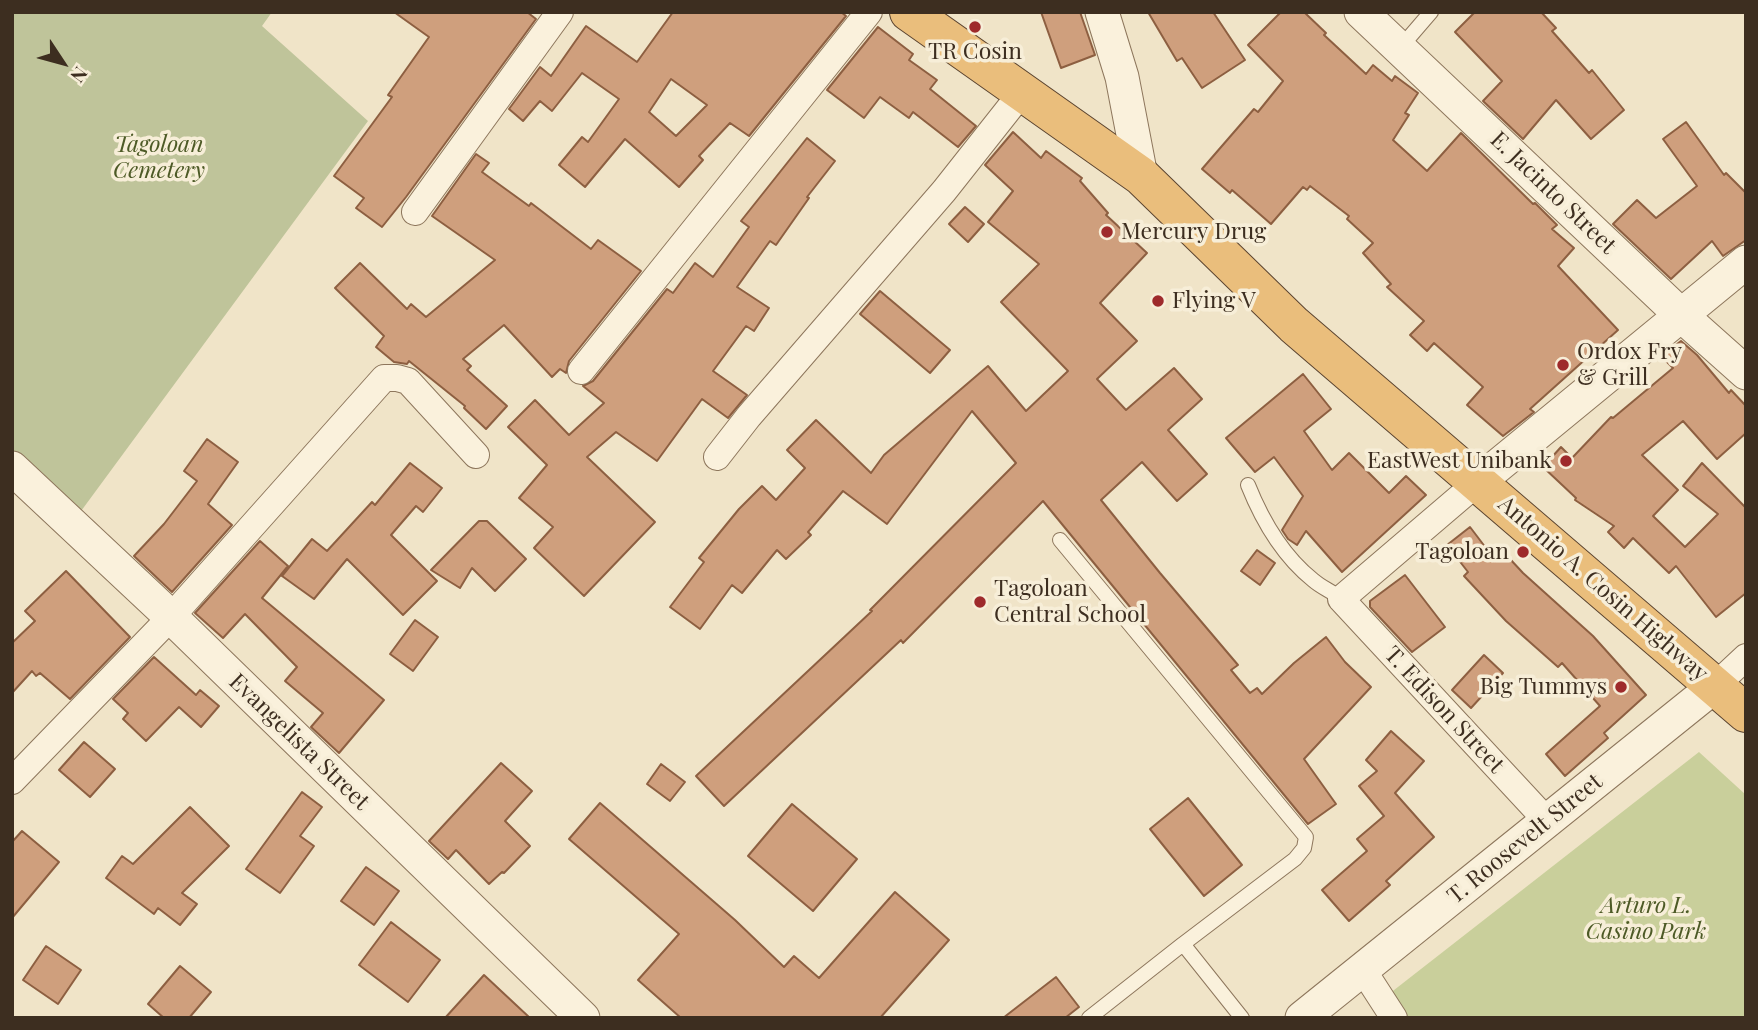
<!DOCTYPE html>
<style>
body{margin:0}
#map{position:relative;width:1758px;height:1030px;overflow:hidden;background:#f0e4c8;font-family:"Playfair Display",serif}
canvas{display:block}
.frame{position:absolute;inset:0;border:14px solid #3d2e20;pointer-events:none}
.north{position:absolute;left:28px;top:28px;width:70px;height:70px;-webkit-text-stroke:5px #f7eed8;paint-order:stroke;rotate:126deg;font-size:19px;font-weight:700;line-height:28px;text-align:center;color:#3d2e20}
.north::after{content:'';display:block;margin:auto;width:24px;height:32px;background:#3d2e20;clip-path:polygon(50% 0,100% 100%,50% 72%,0 100%)}
</style>
<div id="map">
<canvas width="1758" height="1030"></canvas>
<div class="frame"></div>
<div class="north">N</div>
</div>
<script>
const ctx = document.querySelector('canvas').getContext('2d');
ctx.lineJoin = 'round';
function fillPath(path, color) { ctx.fillStyle = color; ctx.fill(path, 'evenodd'); }
function trace(path, color, width, dash) { ctx.strokeStyle = color; ctx.lineWidth = width; ctx.lineCap = dash ? 'butt' : 'round'; ctx.setLineDash(dash || []); ctx.stroke(path); }
function write(font, color, halo, rows, align = 'center') {
  ctx.font = font + ' "Playfair Display",serif'; ctx.lineWidth = 7; ctx.setLineDash([]); ctx.textBaseline = 'middle'; ctx.strokeStyle = halo; ctx.fillStyle = color; for (const [text, x, y, turn = 0] of rows) {
    ctx.save(); ctx.translate(x, y); ctx.rotate((+turn || 0) * Math.PI / 180); ctx.textAlign = isNaN(turn) ? turn : align; if (halo) ctx.strokeText(text, 0, 0); ctx.fillText(text, 0, 0); ctx.restore();
  }
}
fillPath(new Path2D(`
 M1699 752 1746 795V1018H1406L1389 994Z`), '#c9cf9b');
fillPath(new Path2D(`
 M12 12H272L262 26 368 121 73 522 12 465Z`), '#bfc49a');
const building = new Path2D(`
 M394 12H527L536 19 406 197 382 227 356 208 364 198 334 176 392 97 388 95 429 37Z
 M673 12H841L846 16 749 136 730 123 699 156 703 160 679 187 625 139 585 187 559 165 582 137 588 142 619 99 582 73 552 111 540 101 523 121 509 109 540 67 551 76 586 26 637 62ZM671 79 707 105 676 136 649 112Z
 M1041 12H1080L1095 55 1061 68Z
 M1148 12H1213L1245 60 1202 88 1182 58 1177 61Z
 M1281 12H1304L1326 33 1324 35 1366 74 1373 65 1392 81 1395 76 1418 93 1405 113 1409 115 1393 140 1427 171 1461 133 1533 204 1535 203 1557 225 1552 229 1574 248 1558 266 1618 330 1530 409 1534 412 1503 436 1467 405 1483 387 1434 343 1427 351 1410 335 1424 321 1387 287 1391 284 1363 253 1373 243 1347 219 1349 216 1310 186 1307 190 1303 187 1271 224 1232 190 1230 193 1202 169 1254 109 1258 112 1283 81 1248 45Z
 M1475 12H1541L1556 28 1552 31 1589 73 1592 70 1624 110 1591 139 1556 100 1523 139 1483 101 1502 81 1455 32Z
 M878 27 913 54 909 60 937 80 930 89 976 126 958 147 913 112 909 118 880 97 864 118 827 90Z
 M1686 122 1724 175 1726 173 1746 193V240L1723 256 1712 241 1671 279 1613 224 1637 200 1656 218 1697 186 1663 139Z
 M1013 132 1041 158 1046 151 1082 178 1080 181 1108 213 1106 215 1147 253 1100 303 1137 341 1097 379 1126 410 1174 368 1202 399 1168 430 1207 474 1177 501 1142 462 1101 500 1160 573 1238 665 1231 670 1250 693 1257 688 1262 694 1294 663 1326 637 1345 662 1371 687 1304 759 1336 804 1308 824 1043 501 903 643 901 640 724 806 696 776 872 611 870 610 1016 463 972 411 887 524 843 491 808 532 811 535 786 559 777 550 742 593 732 585 700 629 670 607 704 562 699 558 739 509 762 486 776 500 805 468 787 450 816 420 871 473 884 455 988 366 1026 411 1068 371 1001 302 1039 264 988 222 1013 191 985 165Z
 M807 138 835 161 807 197 809 198 776 245 770 241 737 287 769 308 754 331 746 326 713 371 747 395 728 418 702 399 657 461 616 432 587 457 655 522 584 596 534 548 553 527 519 498 547 465 508 427 535 400 569 435 604 403 583 386 593 381 667 289 673 293 695 263 713 277 749 227 741 221Z
 M476 154 489 163 482 172 529 206 531 203 591 249 598 240 641 271 569 361 566 373 560 369 552 377 504 325 463 359 471 366 467 370 507 406 486 429 464 408 465 406 409 361 407 364 394 362 376 347 384 336 335 288 360 263 407 309 411 304 426 317 495 260 432 216Z
 M965 207 984 224 968 242 949 224Z
 M880 291 950 350 930 373 860 314Z
 M1681 341 1697 355 1729 393 1731 390 1746 406V433L1717 459 1683 421 1642 455 1678 490 1653 516 1685 547 1718 514 1683 486 1702 463 1746 508V593L1716 617 1676 566 1669 573 1633 538 1624 548 1608 532 1614 526 1575 500 1576 498 1543 467 1561 447 1572 458 1611 417 1613 418 1673 368 1661 356Z
 M1303 374 1331 409 1304 431 1332 470 1349 453 1389 493 1406 476 1426 495 1342 572 1306 531 1297 545 1288 539 1282 530 1303 496 1274 457 1255 472 1226 438Z
 M207 439 238 462 208 504 232 525 172 592 134 556 164 524 197 481 184 471Z
 M410 463 442 488 423 512 416 506 391 535 437 581 403 615 347 559 314 599 282 576 312 539 327 551 372 502 375 505Z
 M479 521H487L526 559 495 591 472 568 460 588 431 570Z
 M1470 527 1489 552 1497 545 1523 573 1593 636 1646 695 1604 733 1608 738 1565 776 1546 754 1600 706 1562 663 1558 667 1506 621 1464 576 1468 572 1447 545Z
 M260 541 288 566 262 598 384 700 339 753 311 727 323 713 285 681 297 667 245 614 223 638 195 613Z
 M1257 550 1275 563 1260 585 1241 571Z
 M66 571 130 637 70 699 40 673 36 676 32 671 12 693V643L35 621 25 611Z
 M1405 575 1445 627 1412 652 1370 607V601Z
 M415 620 438 637 413 671 390 654Z
 M1484 655 1503 673 1471 708 1452 690Z
 M154 657 196 695 200 690 219 706 201 727 179 707 146 741 123 719 128 713 113 699Z
 M1391 731 1424 761 1395 793 1434 837 1386 881 1390 885 1349 921 1322 890 1367 851 1357 839 1384 816 1359 786 1377 771 1366 760Z
 M84 742 115 769 90 797 59 770Z
 M501 763 532 791 505 821 530 846 504 873 502 872 489 884 456 850 448 859 429 841Z
 M661 764 685 782 670 801 647 784Z
 M302 792 322 807 300 836 314 846 280 893 246 869Z
 M1188 798 1242 865 1204 896 1150 829Z
 M600 803 735 920 784 967 794 956 819 978 895 892 949 940 880 1018H681L638 980 679 934 569 839Z
 M792 804 857 859 813 911 748 856Z
 M190 807 229 846 182 893 197 904 180 925 158 908 154 914 106 878 122 856 133 864Z
 M22 831 59 862 12 918V842Z
 M366 867 399 891 374 925 341 901Z
 M391 922 440 960 408 1002 359 965Z
 M46 946 81 970 58 1004 23 980Z
 M180 966 211 992 189 1018H164L148 1004Z
 M484 975 530 1018H445Z
 M1056 977 1079 1007 1065 1018H1003Z`);
fillPath(building, '#cf9f7d');
trace(building, '#8d5f41', 2);
const service = new Path2D(`
 M1400 48 1431 12
 M1248 485C1262 520 1283 556 1313 580 1322 588 1332 591 1341 599
 M1060 540 1306 837 1304 848 1295 859 1183 944 1242 1018
 M1089 1018 1183 944`);
const minor = new Path2D(`
 M415 212 560 12
 M581 371 869 12
 M717 457 749 416 944 191 1023 91
 M1478 482 1341 599 1548 822
 M1716 685 1746 657
 M12 781 171 617 384 378H397L408 381 476 455
 M1363 970 1394 1018`);
const tertiary = new Path2D(`
 M1102 12 1122 77 1141 176
 M1361 12 1682 316 1746 373
 M12 468 171 617 583 1018
 M1478 482 1746 262
 M1302 1018 1716 685`);
const trunk = new Path2D(`
 M909 12 1141 176 1294 325 1746 713`);
trace(service, '#8d765c', 16);
trace(minor, '#8d765c', 28);
trace(tertiary, '#8d765c', 35);
trace(trunk, '#5b4430', 40);
trace(service, '#faf1dc', 14);
trace(minor, '#faf1dc', 26);
trace(tertiary, '#faf1dc', 33);
trace(trunk, '#eabe7c', 38);
for (const [x, y, r, color] of [
 [975,27,7,"#9e2a2b"],
 [1107,232,7,"#9e2a2b"],
 [1158,301,7,"#9e2a2b"],
 [1563,365,7,"#9e2a2b"],
 [1566,461,7,"#9e2a2b"],
 [1523,552,7,"#9e2a2b"],
 [980,602,7,"#9e2a2b"],
 [1621,687,7,"#9e2a2b"]
]) { const dot = new Path2D(); dot.arc(x, y, r, 0, 2 * Math.PI); ctx.fillStyle = color; ctx.fill(dot); trace(dot, '#f7eed8', 2.5); }
write('23px', '#3d2e20', '#f7eed8', [
 ["TR Cosin",975,52,"center"],
 ["Mercury Drug",1121,232],
 ["Flying V",1172,301],
 ["Ordox Fry",1577,352],
 ["& Grill",1577,378],
 ["EastWest Unibank",1552,461,"right"],
 ["Tagoloan",1509,552,"right"],
 ["Tagoloan",994,589],
 ["Central School",994,615],
 ["Big Tummys",1607,687,"right"]
], 'left');
write('italic 23px', '#4d5a26', '#f7eed8', [
 ["Tagoloan",159,145],
 ["Cemetery",159,171],
 ["Arturo L.",1646,906],
 ["Casino Park",1646,932]
]);
write('23px', '#3d2e20', '#f7eed8', [
 ["E. Jacinto Street",1553,193,44],
 ["Antonio A. Cosin Highway",1603,589,41],
 ["T. Edison Street",1444,710,47],
 ["Evangelista Street",299,742,44],
 ["T. Roosevelt Street",1525,839,-39]
]);
</script>
